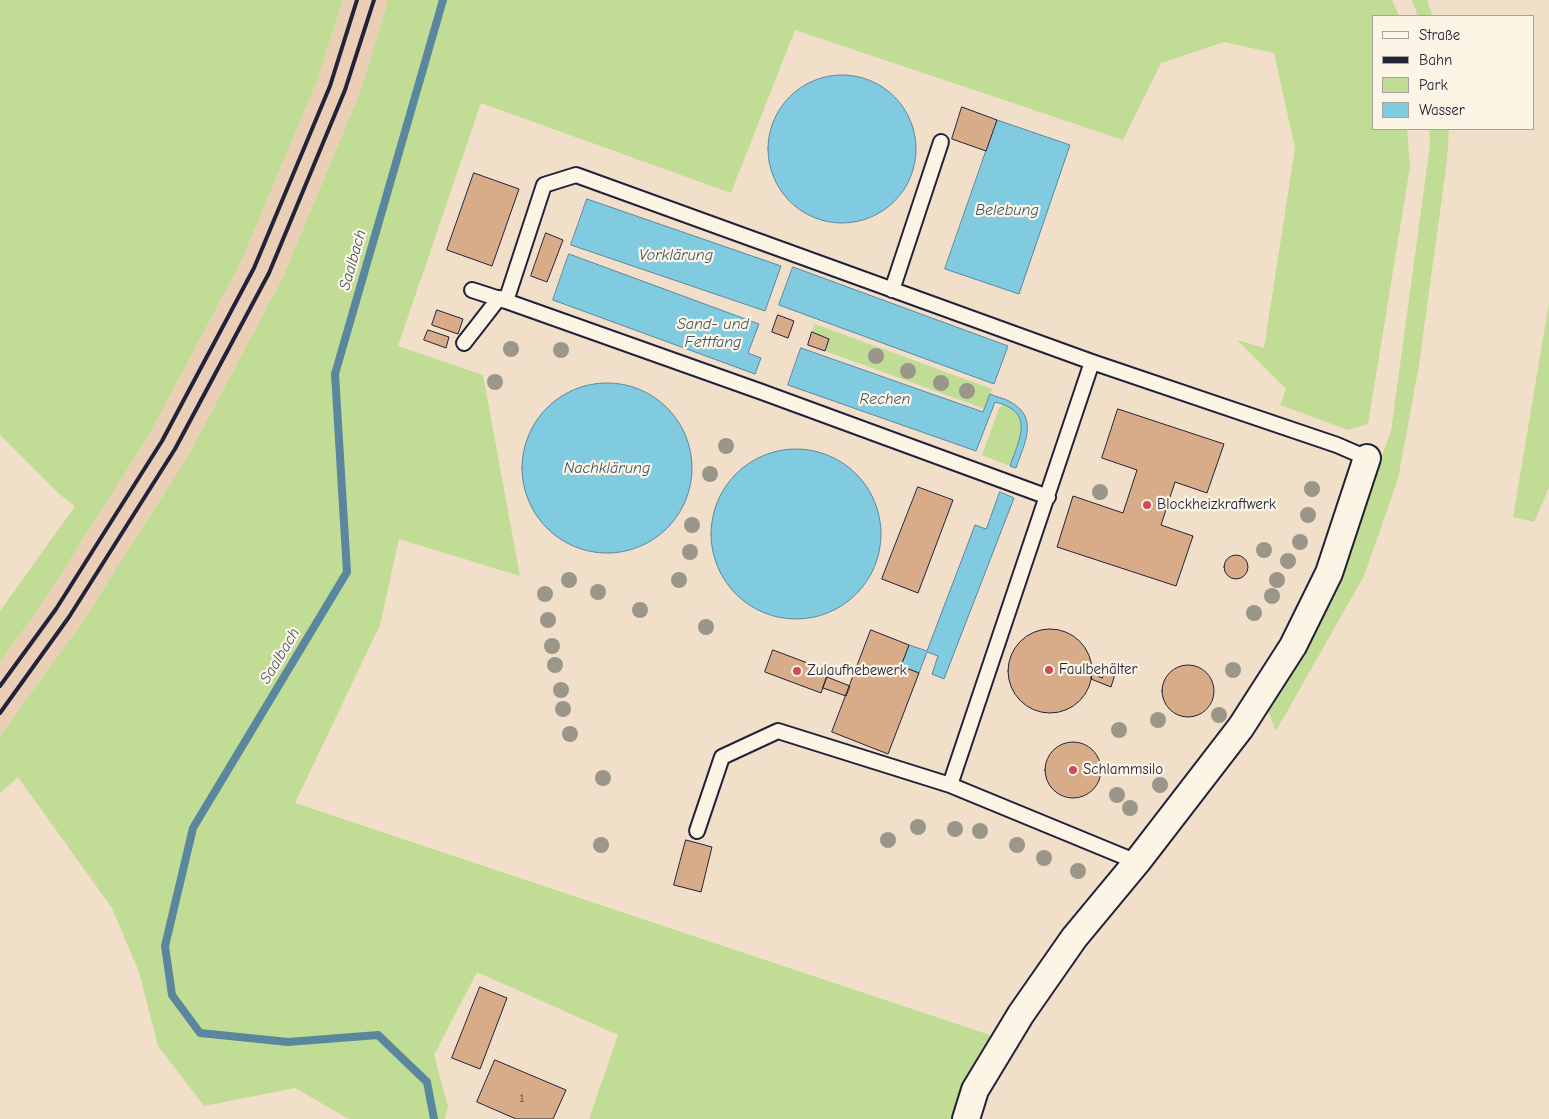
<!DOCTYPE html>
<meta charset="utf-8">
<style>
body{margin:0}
#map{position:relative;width:1549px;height:1119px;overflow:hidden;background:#f1dfc9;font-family:"Comic Neue",sans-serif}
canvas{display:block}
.legend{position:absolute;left:1372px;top:15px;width:162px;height:115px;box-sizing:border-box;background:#fcf5e5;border:1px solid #a5a1a1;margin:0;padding:6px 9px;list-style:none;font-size:15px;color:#22223b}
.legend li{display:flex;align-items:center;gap:10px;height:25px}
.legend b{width:25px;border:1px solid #a5a1a1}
</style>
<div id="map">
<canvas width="1549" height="1119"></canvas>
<ul class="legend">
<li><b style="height:6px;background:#fcf5e5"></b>Straße</li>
<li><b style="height:6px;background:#22223b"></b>Bahn</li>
<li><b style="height:14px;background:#c1dd95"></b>Park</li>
<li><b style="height:14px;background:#80cbe0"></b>Wasser</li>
</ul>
</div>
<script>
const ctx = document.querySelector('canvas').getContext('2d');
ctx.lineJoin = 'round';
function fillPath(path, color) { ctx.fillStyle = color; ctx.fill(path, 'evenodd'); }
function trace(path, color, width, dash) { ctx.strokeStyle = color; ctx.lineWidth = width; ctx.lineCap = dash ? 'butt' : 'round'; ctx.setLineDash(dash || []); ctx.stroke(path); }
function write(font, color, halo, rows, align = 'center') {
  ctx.font = font + ' "Comic Neue",sans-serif'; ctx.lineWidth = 4.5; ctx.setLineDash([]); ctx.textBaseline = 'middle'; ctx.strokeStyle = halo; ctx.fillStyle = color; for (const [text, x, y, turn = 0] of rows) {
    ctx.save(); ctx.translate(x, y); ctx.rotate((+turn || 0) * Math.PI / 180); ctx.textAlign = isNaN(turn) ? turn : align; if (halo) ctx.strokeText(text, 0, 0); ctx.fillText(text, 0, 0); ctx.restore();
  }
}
fillPath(new Path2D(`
 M343 0H388L359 95 282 279 188 456 81 624 0 736V662L44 601 149 435 241 262 317 81Z`), '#eacfb6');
fillPath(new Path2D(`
 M0 0H343L317 81 241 262 149 435 44 601 0 662V611L75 506 59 494 0 435Z
 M388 0H1392L1399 16H1373V129H1407L1410 167 1368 424 1348 430 1280 405 1286 389 1237 340 1264 348 1295 148 1274 53 1224 42 1161 63 1123 140 795 30 731 193 481 103 398 346 483 375 520 576 399 539 380 625 295 803 990 1035 960 1119H589L618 1035 477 972 434 1055 448 1106 445 1119H349L295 1088 204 1106 158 1046 139 972 112 908 18 777 0 793V736L81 624 188 456 282 279 359 95Z
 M1412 0H1427L1433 16H1418Z
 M1429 129H1449L1447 161 1419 365 1398 479 1364 576 1276 731 1267 708 1341 568 1391 431 1430 145Z
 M1549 303V488L1534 522 1513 517Z
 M815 324 992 389 985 409 825 351 829 339 812 332Z
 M1002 406C1008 405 1012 408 1017 412 1030 427 1015 450 1010 466L982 455 999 408Z`), '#c1dd95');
const water = new Path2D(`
 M768 149a74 74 0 1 1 148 0a74 74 0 1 1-148 0Z
 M997 120 1070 145 1019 294 945 269Z
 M587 199 781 266 765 311 571 245Z
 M569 254 759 324 748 353 761 358 755 374 553 300Z
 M793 267 1008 346 994 384 779 305Z
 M801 348 983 412 990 394C996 397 1003 398 1009 401 1040 417 1024 444 1016 468L1010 466C1020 437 1035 412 995 402L976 451 788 385Z
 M522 468a85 85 0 1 1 170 0a85 85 0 1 1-170 0Z
 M711 534a85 85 0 1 1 170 0a85 85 0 1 1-170 0Z
 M1000 492 1014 498 944 679 932 674 938 656 927 652 919 673 901 666 909 645 927 651 975 525 986 529Z`);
fillPath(water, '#80cbe0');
trace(water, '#5a879e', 1);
trace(new Path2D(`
 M434 1119 427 1082 378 1035 288 1042 200 1033 172 995 165 946 193 828 347 572 335 374 443 0`), '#5a879e', 8);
const building = new Path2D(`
 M962 107 997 120 986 151 952 139Z
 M474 173 519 189 492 266 447 250Z
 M546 233 563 240 547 282 531 276Z
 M437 310 463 319 458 334 432 325Z
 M778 315 794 321 788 338 772 332Z
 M428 330 449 337 446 348 424 340Z
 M812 332 829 339 825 351 808 345Z
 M1118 409 1224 444 1207 493 1175 482 1161 525 1193 536 1176 586 1057 547 1073 496 1123 513 1137 470 1102 458Z
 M918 487 953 500 918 593 882 579Z
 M1224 567a12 12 0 1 1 24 0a12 12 0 1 1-24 0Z
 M1008 671a42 42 0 1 1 84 0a42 42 0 1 1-84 0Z
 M871 630 909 645 901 666 919 673 888 754 832 732Z
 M773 650 829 671 821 693 765 672Z
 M1162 691a26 26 0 1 1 52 0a26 26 0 1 1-52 0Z
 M1106 668 1116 671 1111 687 1091 679V673L1102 678Z
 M827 677 850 686 846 696 823 688Z
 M1045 770a28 28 0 1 1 56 0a28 28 0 1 1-56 0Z
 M686 840 712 847 701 892 674 885Z
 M480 987 507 998 480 1069 452 1058Z
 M495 1060 566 1090 553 1119H516L477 1102Z`);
fillPath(building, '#d8ab89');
trace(building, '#22223b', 1);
const service = new Path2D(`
 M472 290 506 301
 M892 290 941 142
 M464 343 499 298
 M1092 362 950 785 1137 862
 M1048 497 762 392 506 301 544 185 576 175 1092 362 1337 445 1367 458
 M697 831 722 757 778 731 950 785`);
const minor = new Path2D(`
 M966 1119 975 1090 1021 1014 1074 938 1137 862 1241 727 1293 646 1329 573 1367 458`);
trace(service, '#22223b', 18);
trace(minor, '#22223b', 30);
trace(service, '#fcf5e5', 14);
trace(minor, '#fcf5e5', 26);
trace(new Path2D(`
 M0 686 56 609 162 441 254 268 330 86 357 0
 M0 713 69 617 175 449 269 273 345 90 374 0`), '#22223b', 4);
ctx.fillStyle = '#9a968a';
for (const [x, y] of [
 [511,349],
 [561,350],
 [876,356],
 [908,371],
 [495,382],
 [941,383],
 [967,391],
 [726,446],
 [710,474],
 [1312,489],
 [1100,492],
 [1308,515],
 [692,525],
 [1300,542],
 [1264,550],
 [690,552],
 [1288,561],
 [569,580],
 [679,580],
 [1277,580],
 [598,592],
 [545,594],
 [1272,596],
 [640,610],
 [1254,613],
 [548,620],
 [706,627],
 [552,646],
 [555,665],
 [1233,670],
 [561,690],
 [563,709],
 [1219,715],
 [1158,720],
 [1119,730],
 [570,734],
 [603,778],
 [1160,785],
 [1117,795],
 [1130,808],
 [918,827],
 [955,829],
 [980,831],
 [888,840],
 [601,845],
 [1017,845],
 [1044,858],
 [1078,871]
]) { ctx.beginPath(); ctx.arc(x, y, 8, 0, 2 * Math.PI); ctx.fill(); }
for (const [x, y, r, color] of [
 [1147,505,5,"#d1495b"],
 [1049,670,5,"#d1495b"],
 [797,671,5,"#d1495b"],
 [1073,770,5,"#d1495b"]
]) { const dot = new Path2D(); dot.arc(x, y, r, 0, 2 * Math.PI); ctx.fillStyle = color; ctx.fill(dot); trace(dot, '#fcf5e5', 2); }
write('12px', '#50444e', null, [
 ["1",522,1099]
]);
write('15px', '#22223b', '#fcf5e5', [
 ["Blockheizkraftwerk",1157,505],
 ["Faulbehälter",1059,670],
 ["Zulaufhebewerk",807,671],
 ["Schlammsilo",1083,770]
], 'left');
write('italic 16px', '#3e556d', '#fcf5e5', [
 ["Belebung",1007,210],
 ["Vorklärung",676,255],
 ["Saalbach",353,260,-74],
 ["Sand- und",713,324],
 ["Fettfang",713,342],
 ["Rechen",885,399],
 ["Nachklärung",607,468],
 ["Saalbach",280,656,-59]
]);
</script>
